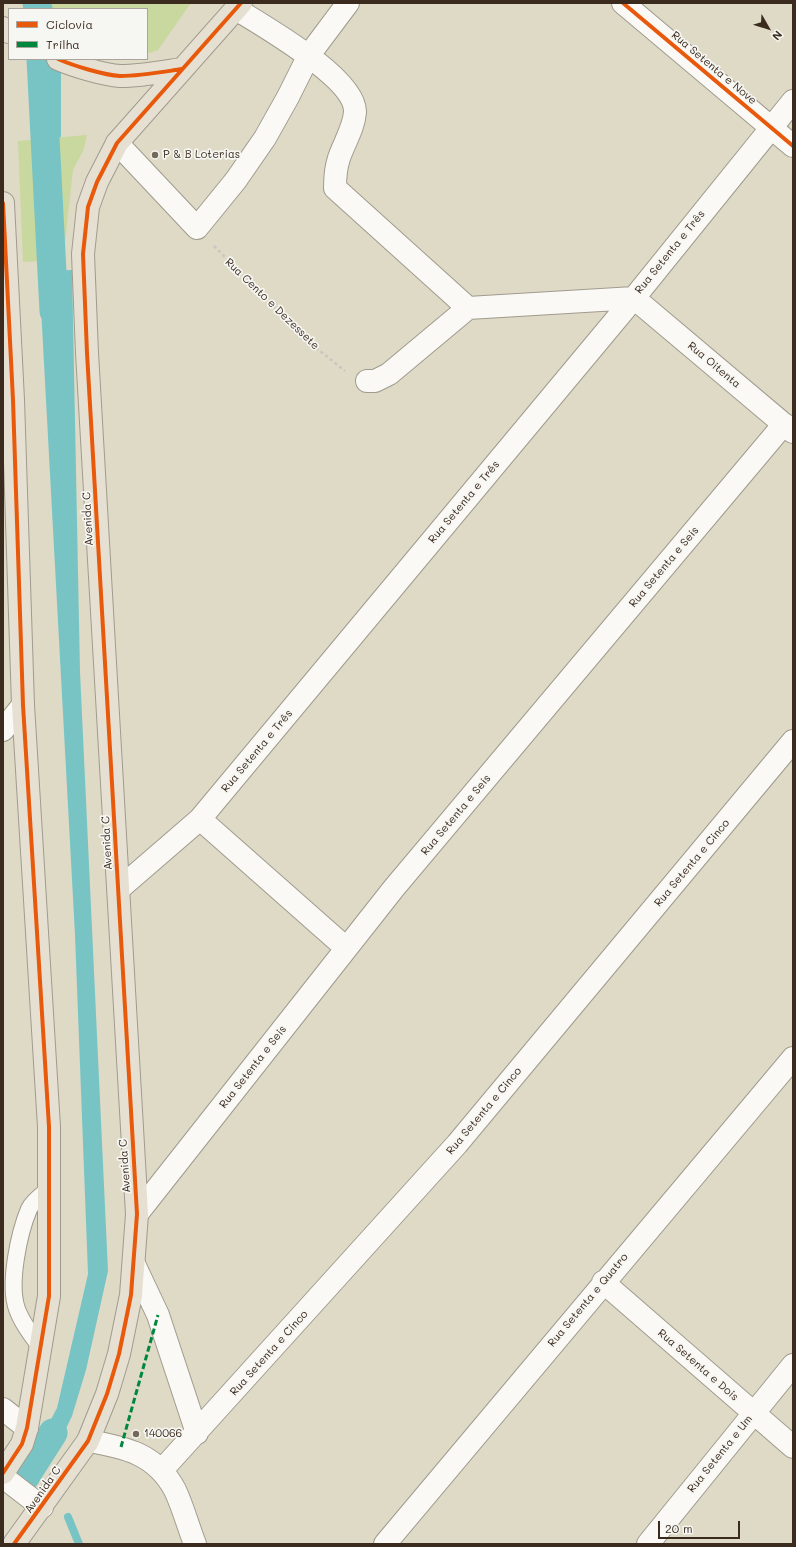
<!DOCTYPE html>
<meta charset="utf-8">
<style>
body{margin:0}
#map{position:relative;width:796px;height:1547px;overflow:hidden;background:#dedac6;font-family:Mali,sans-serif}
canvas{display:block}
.frame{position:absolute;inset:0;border:4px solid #3b2a1e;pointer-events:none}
.legend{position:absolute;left:8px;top:8px;width:140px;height:52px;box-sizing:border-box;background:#f6f6f2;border:1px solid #aba49d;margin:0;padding:5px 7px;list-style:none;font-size:12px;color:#3b2a1e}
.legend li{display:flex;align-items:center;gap:8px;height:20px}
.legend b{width:20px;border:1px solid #aba49d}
.north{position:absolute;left:748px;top:8px;width:40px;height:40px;-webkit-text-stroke:3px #f6f6f2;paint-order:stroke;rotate:129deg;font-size:11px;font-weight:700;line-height:16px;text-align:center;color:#3b2a1e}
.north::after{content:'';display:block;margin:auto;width:14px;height:18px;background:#3b2a1e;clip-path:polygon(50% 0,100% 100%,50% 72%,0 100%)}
.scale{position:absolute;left:658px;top:1521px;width:82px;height:18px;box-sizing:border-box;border:2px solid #3b2a1e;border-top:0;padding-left:5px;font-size:12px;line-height:14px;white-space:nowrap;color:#3b2a1e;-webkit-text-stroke:3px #f6f6f2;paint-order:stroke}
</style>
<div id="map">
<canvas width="796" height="1547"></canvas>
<div class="frame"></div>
<ul class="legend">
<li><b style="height:5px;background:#e8590c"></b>Ciclovia</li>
<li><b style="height:5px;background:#00873e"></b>Trilha</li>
</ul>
<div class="north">N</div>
<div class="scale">20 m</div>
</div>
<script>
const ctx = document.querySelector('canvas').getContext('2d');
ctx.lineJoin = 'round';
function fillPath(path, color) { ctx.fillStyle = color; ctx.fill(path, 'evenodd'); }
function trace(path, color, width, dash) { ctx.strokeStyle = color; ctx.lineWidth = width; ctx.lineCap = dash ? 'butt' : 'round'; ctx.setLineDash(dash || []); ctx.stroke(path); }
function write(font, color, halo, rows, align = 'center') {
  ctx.font = font + ' Mali,sans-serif'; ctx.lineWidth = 3.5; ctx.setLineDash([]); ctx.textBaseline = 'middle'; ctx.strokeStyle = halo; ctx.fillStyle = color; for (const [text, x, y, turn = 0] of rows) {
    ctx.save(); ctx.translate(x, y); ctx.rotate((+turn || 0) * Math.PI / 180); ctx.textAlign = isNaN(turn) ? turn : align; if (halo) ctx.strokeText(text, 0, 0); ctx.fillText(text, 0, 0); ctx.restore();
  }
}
fillPath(new Path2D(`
 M30 3H191L158 50 147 54V9H34Z
 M87 135 84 149 73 170 63 260 23 262 18 141Z`), '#c9d89e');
fillPath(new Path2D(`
 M34 69 61 70V137L34 139Z
 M72 270 80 672 108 1271 86 1370 72 1416 61 1439 38 1472 28 1463 57 1408 88 1274 75 935 39 271Z`), '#78c4c5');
trace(new Path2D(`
 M68 1517 79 1544`), '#78c4c5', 8);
trace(new Path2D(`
 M37 3 38 9
 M41 59 54 311
 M25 1477 53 1433`), '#78c4c5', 29);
const service = new Path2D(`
 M41 1348C32 1336 22 1323 17 1309 8 1284 19 1233 29 1209 33 1201 42 1195 49 1189`);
const minor = new Path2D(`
 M236 9C263 26 356 78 355 112 354 128 344 143 339 158 336 167 335 178 335 188L468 308
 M117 143 197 228 236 180 265 138 288 97 309 55 348 3
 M367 381H375L389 374 468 308 634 298 793 432
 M3 730 23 705
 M200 819 346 948
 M119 889 200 819 634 298 793 101
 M137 1214 394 888 784 424
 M134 1264 158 1315 197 1433
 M603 1282 793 1447
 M3 1409 27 1428
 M88 1441C125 1447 156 1454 175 1490 183 1507 188 1526 195 1544
 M162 1470 457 1144 793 741
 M3 1477 42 1507
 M385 1544 793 1058
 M648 1544 793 1365`);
const tertiary = new Path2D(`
 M623 3 793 146`);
const primary = new Path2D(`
 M3 28 9 32
 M58 59C74 66 104 75 120 76 141 76 162 72 182 69
 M3 203 13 400 23 705 49 1127V1296L27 1428 22 1444 3 1473
 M14 1544 88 1441 107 1394 119 1354 131 1295 137 1214 87 353 83 254 88 207 97 182 117 143 241 3`);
trace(service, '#a09b8e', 18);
trace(minor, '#a09b8e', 24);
trace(tertiary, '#a09b8e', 24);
trace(primary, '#a09b8e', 24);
trace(new Path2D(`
 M214 246 310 343 345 371`), '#c8c6c1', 2.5, [3, 3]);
trace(service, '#faf9f6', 16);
trace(minor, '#faf9f6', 22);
trace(tertiary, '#faf9f6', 22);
trace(primary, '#e6e0d2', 22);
trace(new Path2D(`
 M121 1447 158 1315`), '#00873e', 3, [6, 3]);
trace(new Path2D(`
 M623 3 793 146
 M58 59C74 66 104 75 120 76 141 76 162 72 182 69
 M3 203 13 400 23 705 49 1127V1296L27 1428 22 1444 3 1473
 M14 1544 88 1441 107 1394 119 1354 131 1295 137 1214 87 353 83 254 88 207 97 182 117 143 241 3`), '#e8590c', 4);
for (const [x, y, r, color] of [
 [155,155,4,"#746859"],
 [136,1434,4,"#746859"]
]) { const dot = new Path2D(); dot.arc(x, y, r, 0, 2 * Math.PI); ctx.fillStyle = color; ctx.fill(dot); trace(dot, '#f6f6f2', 1.5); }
write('11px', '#3b2a1e', '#f6f6f2', [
 ["Rua Setenta e Nove",714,68,40],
 ["Rua Setenta e Três",670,252,-51],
 ["Rua Cento e Dezessete",272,304,44],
 ["Rua Oitenta",714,365,40],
 ["Rua Setenta e Três",464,502,-50],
 ["Avenida C",88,519,-93],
 ["Rua Setenta e Seis",664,567,-50],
 ["Rua Setenta e Três",257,751,-50],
 ["Rua Setenta e Seis",456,815,-50],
 ["Avenida C",107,843,-93],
 ["Rua Setenta e Cinco",692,863,-50],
 ["Rua Setenta e Seis",253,1067,-52],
 ["Rua Setenta e Cinco",484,1111,-50],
 ["Avenida C",125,1166,-94],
 ["Rua Setenta e Quatro",588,1300,-50],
 ["Rua Setenta e Cinco",269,1353,-48],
 ["Rua Setenta e Dois",698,1365,41],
 ["Rua Setenta e Um",720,1454,-51],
 ["Avenida C",43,1490,-55]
]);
write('11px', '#3b2a1e', '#f6f6f2', [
 ["P & B Loterias",163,155],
 ["140066",144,1434]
], 'left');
</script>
